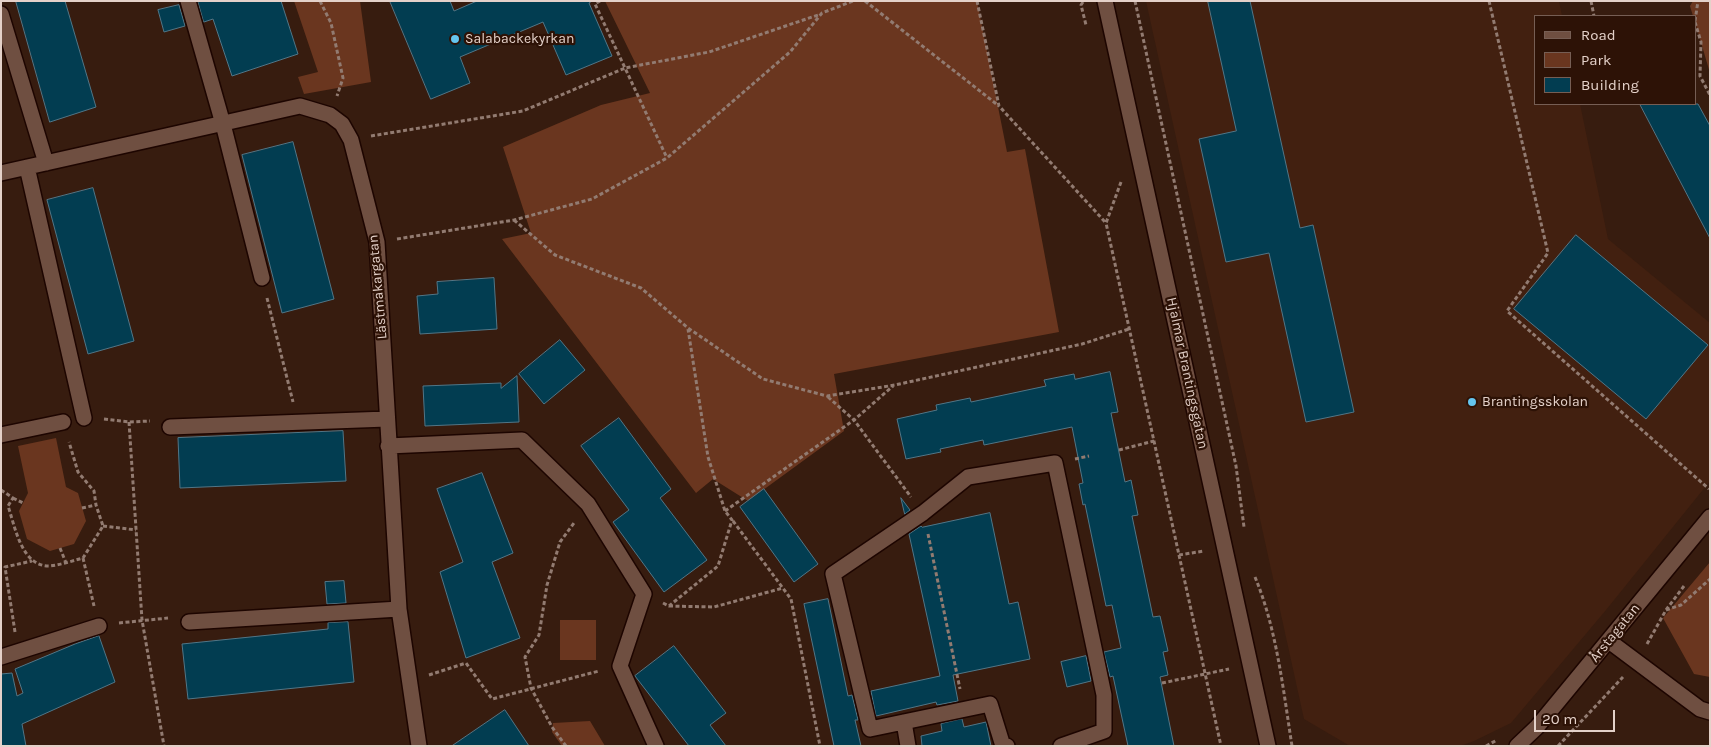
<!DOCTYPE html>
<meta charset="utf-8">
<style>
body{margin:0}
#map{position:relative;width:1711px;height:747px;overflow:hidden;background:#371c0f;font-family:Karla,sans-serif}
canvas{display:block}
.frame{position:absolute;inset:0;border:2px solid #e4d1c9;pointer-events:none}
.legend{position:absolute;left:1534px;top:15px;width:162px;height:90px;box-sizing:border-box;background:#2d1206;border:1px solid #765e54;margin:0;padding:6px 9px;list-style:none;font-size:15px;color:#e4d1c9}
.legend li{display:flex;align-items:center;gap:10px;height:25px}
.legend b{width:25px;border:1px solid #765e54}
.scale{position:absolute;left:1534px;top:710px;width:81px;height:22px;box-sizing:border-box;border:2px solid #e4d1c9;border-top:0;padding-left:6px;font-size:15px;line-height:18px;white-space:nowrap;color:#e4d1c9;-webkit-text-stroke:4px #2d1206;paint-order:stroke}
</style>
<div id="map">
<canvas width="1711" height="747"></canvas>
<div class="frame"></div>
<ul class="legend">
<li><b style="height:6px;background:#6f4f41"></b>Road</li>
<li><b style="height:14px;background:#6a361f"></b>Park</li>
<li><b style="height:14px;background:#023d51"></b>Building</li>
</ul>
<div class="scale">20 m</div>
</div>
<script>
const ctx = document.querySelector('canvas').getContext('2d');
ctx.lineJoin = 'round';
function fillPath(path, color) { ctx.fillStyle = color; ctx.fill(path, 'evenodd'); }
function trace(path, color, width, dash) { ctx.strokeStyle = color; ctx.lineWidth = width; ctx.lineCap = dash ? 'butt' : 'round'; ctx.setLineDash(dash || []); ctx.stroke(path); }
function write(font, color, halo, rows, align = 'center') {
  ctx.font = font + ' Karla,sans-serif'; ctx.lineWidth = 4.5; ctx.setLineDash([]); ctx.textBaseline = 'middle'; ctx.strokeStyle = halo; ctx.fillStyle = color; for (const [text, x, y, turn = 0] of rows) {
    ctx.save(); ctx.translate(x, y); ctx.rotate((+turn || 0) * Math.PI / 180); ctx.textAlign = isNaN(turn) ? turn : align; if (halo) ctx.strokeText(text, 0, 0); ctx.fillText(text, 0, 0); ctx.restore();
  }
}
fillPath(new Path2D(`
 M1146 1H1559L1562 16H1535V104H1580L1608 239 1710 323V481L1606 610 1511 723 1474 741 1460 746H1350L1304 719Z`), '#422010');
fillPath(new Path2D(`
 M294 1H360L371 82 304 94 298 77 318 72Z
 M605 1H977L1007 152 1025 149 1059 332 834 374 844 431 748 501 713 479 696 493 502 239 531 233 503 147 601 105 650 93Z
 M1693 1H1710V73L1695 22V16H1693L1690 6Z
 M56 438 66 487 78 493 86 521 74 544 50 551 27 539 19 511 28 493 18 446Z
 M1710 562V677L1694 674 1663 618Z
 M560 620H596V660H560Z
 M590 721 605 746H562L552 732 553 723Z`), '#6a361f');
const building = new Path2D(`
 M16 1H65L96 107 50 122Z
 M198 1H281L298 54 232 76 213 19 204 22Z
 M390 1H450L454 11 477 1H592L589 3 612 56 566 75 543 22 460 57 470 83 431 99Z
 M1208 1H1250L1300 228 1313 225 1354 412 1306 422 1269 253 1226 262 1199 139 1236 131Z
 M179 5 185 26 164 32 158 10Z
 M1640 104H1698L1710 126V238Z
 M293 142 334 299 282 313 242 155Z
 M93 188 134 341 88 354 47 200Z
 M1576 235 1708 345 1646 419 1514 309Z
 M494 278 497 329 420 334 417 296 438 294 437 282Z
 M560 340 585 370 544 404 519 374Z
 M1110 372 1118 412 1111 413 1125 482 1131 480 1138 515 1132 516 1153 617 1160 616 1168 651 1163 652 1168 675 1160 677 1174 746H1128L1113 676 1110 677 1104 652 1121 648 1112 605 1106 606 1085 504 1083 505 1079 484 1083 483 1072 427 984 445 983 440 940 449 941 452 906 459 897 419 937 410 936 405 970 398 971 402 1046 386 1044 380 1074 374 1075 379Z
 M517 376 519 422 425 426 423 386 501 383V388Z
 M619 418 671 489 660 498 707 560 664 592 613 522 629 510 581 446Z
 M343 431 346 481 180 488 178 438Z
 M482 473 513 553 492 562 520 638 466 658 440 572 463 562 437 489Z
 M764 489 818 564 794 582 740 507Z
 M901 498 910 510 905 514Z
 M990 513 1009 604 1018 602 1030 659 953 675 958 701 937 705 936 702 876 716 871 691 940 676 909 534 921 526 922 527Z
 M344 581 346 603 327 604 325 582Z
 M828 599 848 696 852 695 858 720H855L861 746H834L804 604Z
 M348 622 354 682 188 699 182 644 328 629V623Z
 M99 636 115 682 22 724 26 746H1V674L12 673 17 696 23 693 15 669 75 644Z
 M674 646 726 713 710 725 726 746H689L635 676Z
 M1086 656 1091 681 1067 687 1061 662Z
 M505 710 529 746H452Z
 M962 719 964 727 986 722 991 746H922L921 736 942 731 941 724Z`);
fillPath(building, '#023d51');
trace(building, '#517687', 1);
const minor = new Path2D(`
 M188 1 223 124 262 278
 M1105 1 1268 746
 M1 14 46 163
 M27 167 84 418
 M1 173 300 106 330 115 342 124 351 140 377 242 399 609 419 746
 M170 427 387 419
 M1 435 63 422
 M388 446 522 440 588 504 644 594 620 666 656 746
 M189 622 399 609
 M1609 641 1700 709 1710 712
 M1 657 99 626
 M904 722 908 746
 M1007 746H1003L990 704 870 729 833 574 923 513 968 477 1055 463 1104 695V731L1061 746
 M1517 746 1537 727 1710 517`);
trace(minor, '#1d0500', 18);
trace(new Path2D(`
 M320 1 331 23 343 78 337 96
 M600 1 595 4 625 68 709 52 821 14
 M865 1 999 106
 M977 1 999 106 1106 223
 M1135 1 1236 466 1244 527
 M1489 1 1548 253 1507 311 1709 489
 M1591 1 1594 16
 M1083 2 1081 5 1086 25
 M1695 21 1698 1
 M1695 22 1701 42 1700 76 1710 95
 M371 136 523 111 625 68 667 158
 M1121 182 1106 223 1221 746
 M514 220 555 255 641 288 688 328 763 379 827 396 895 385 1082 344 1129 329
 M397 239 514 220 592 199 667 158 790 52 822 13 853 1
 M267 298 293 402
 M828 397 854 420 911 497
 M104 419 129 422 150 421
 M129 422 142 620 164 746
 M1119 450 1154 441
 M1075 459 1089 456
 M1 490 13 498 8 506C15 526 21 566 49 566 60 565 72 561 83 558L103 526 96 505 94 491 78 472 69 442
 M13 498 23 503
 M82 508 96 505
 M725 511 854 420 893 386
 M733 521 791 599 820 746
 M103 526 136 530
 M928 534 960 689
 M60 548 66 563
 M1179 555 1204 551
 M83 558 94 606
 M1255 577C1277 630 1283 689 1292 746
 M663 603 669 606 718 566 732 520 725 511 708 457 688 329
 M669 606 714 607 783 588
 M1666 610 1681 605 1710 579
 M119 623 168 618
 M15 632 5 567 32 561
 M1647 644 1666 610 1684 586
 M429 675 466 663 492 699 599 671
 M1162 683 1229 669
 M566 746 552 727 531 688 525 657 539 635 547 585 560 542 574 523
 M1486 746 1497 740
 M1558 746 1623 677`), '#927b71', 3, [4, 2.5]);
trace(minor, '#6f4f41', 15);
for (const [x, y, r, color] of [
 [455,39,5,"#65c5ee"],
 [1472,402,5,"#65c5ee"]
]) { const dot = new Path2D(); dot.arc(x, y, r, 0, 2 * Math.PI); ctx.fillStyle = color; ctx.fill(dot); trace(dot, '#2d1206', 2); }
write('14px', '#e4d1c9', '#2d1206', [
 ["Salabackekyrkan",465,39],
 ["Brantingsskolan",1482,402]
], 'left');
write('14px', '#e4d1c9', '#2d1206', [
 ["Lästmakargatan",378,287,-95],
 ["Hjalmar Brantingsgatan",1187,373,78],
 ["Årstagatan",1615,633,-51]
]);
</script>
